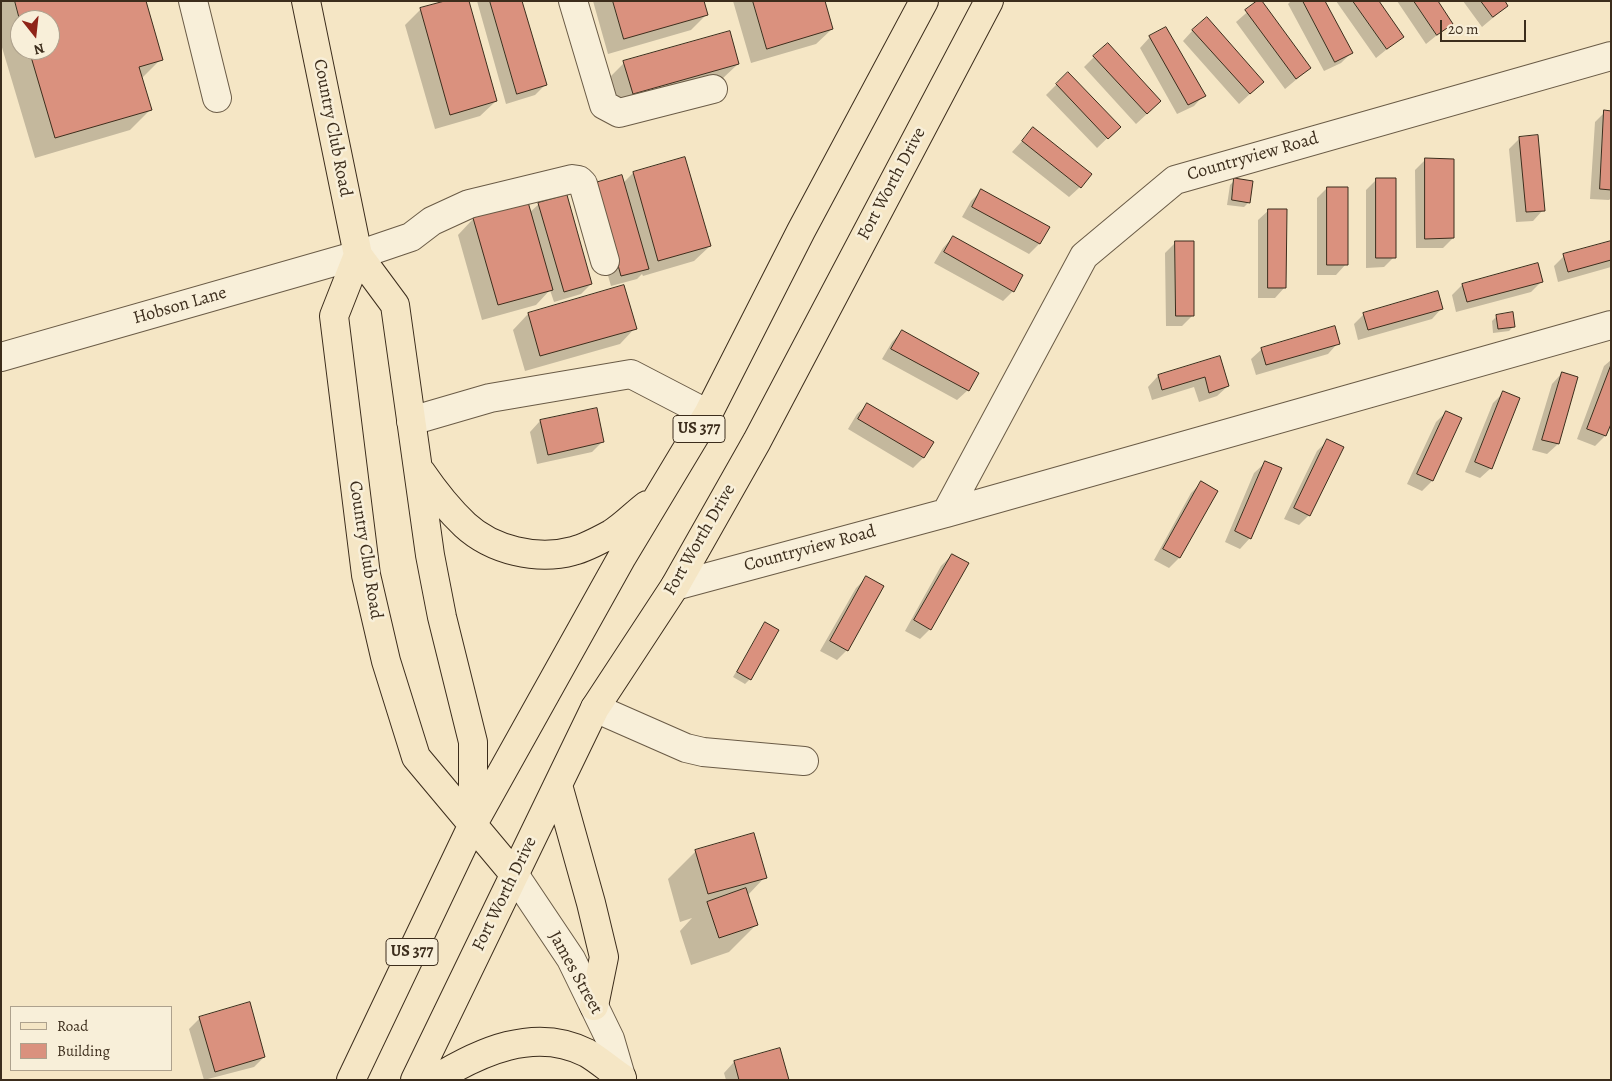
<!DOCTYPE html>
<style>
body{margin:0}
#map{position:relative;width:1612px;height:1081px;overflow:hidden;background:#f5e6c5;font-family:Alegreya,serif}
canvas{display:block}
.frame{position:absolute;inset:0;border:2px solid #3c2d1c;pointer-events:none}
.legend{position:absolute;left:10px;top:1006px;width:162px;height:65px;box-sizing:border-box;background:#f8efd9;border:1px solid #ada18d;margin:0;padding:6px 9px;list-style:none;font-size:15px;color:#3c2d1c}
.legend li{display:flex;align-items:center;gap:10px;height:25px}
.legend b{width:25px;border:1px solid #ada18d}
.north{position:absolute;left:10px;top:10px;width:50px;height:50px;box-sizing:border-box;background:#f8efd9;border:1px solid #ada18d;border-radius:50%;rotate:164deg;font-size:14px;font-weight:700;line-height:20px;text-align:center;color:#3c2d1c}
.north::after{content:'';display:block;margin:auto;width:18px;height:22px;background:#8f2418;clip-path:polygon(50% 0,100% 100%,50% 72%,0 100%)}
.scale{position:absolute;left:1440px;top:20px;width:86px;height:22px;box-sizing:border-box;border:2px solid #3c2d1c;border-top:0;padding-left:6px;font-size:15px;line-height:18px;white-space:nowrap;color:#3c2d1c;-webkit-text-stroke:4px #f8efd9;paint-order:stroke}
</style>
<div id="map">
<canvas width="1612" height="1081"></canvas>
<div class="frame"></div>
<ul class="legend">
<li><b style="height:6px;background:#f5e6c5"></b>Road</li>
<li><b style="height:14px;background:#da917e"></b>Building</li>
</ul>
<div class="north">N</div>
<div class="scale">20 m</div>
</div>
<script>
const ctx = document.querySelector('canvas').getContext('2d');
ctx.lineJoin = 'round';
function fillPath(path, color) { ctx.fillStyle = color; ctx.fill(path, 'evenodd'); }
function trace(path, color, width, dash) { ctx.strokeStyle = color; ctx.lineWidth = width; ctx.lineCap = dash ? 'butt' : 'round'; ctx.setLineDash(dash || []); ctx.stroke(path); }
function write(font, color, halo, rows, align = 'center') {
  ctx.font = font + ' Alegreya,serif'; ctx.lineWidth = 5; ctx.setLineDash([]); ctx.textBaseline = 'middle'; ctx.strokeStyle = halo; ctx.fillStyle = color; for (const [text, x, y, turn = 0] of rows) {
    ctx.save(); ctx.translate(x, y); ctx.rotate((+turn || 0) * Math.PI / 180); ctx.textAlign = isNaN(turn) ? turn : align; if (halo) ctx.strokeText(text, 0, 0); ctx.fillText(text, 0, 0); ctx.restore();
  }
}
fillPath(new Path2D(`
 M1 1H144L161 59 141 79 150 110 130 130 35 158 1 44ZM20 20H50V50H20Z
 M449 1 496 101 480 116 435 129 405 25 420 10Z
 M477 1H521L545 85 535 95 506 104Z
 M593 1H703L707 14 691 30 608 54Z
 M733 1H824L832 29 816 44 751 63Z
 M1260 1 1310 68 1285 89 1236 22Z
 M1291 1H1324L1351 53 1341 63 1324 71 1288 4Z
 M1336 1H1377L1402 37 1376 58Z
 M1397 1H1437L1452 23 1426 44Z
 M1463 1H1503L1507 6 1482 27Z
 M1193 30 1252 92 1239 104 1183 41Z
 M1150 37 1204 95 1194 106 1177 114 1140 48Z
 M1094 57 1149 112 1136 124 1084 67Z
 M624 63 738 64 722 79 617 109 609 78Z
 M1068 73 1119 127 1097 148 1046 95Z
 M1605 112H1611V198L1609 200 1590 199 1595 122Z
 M1033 129 1080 187 1069 197 1012 152Z
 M1519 139 1543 210 1533 221 1516 222 1509 149Z
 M684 158 710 246 694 261 643 276 642 274 637 279 611 286 585 195 623 183 633 173Z
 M1425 160 1453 238 1443 248H1416L1415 170Z
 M1235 180 1249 202 1244 207 1227 205 1230 185Z
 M1376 180 1394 257 1384 267 1366 268V190Z
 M1327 188 1346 264 1336 275H1317V198Z
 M981 191 1048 228 1039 244 1029 254 962 217 971 201Z
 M527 204 529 213 539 204 591 284 581 294 554 302 550 290 536 305 482 320 458 235 473 219Z
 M1269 210 1285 287 1275 298H1258V220Z
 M953 237 1013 291 1003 301 934 263 943 248Z
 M1176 242 1193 315 1182 326H1166L1165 253Z
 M1611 242V267L1558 282 1554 266 1564 256Z
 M1542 281 1531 292 1456 312 1452 295 1462 285Z
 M1442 308 1432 319 1358 340 1354 324 1364 314Z
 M528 314 635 328 620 344 525 371 513 330Z
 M1497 316 1514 326 1509 331 1493 333 1492 321Z
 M902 331 968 390 957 400 882 359 892 342Z
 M1338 343 1328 354 1256 375 1251 359 1262 349Z
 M1219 358 1228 386 1217 396 1199 402 1194 387 1152 400 1148 387 1158 376Z
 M1611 360V421L1605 436 1595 446 1577 439 1604 366Z
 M1562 373 1576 377 1558 444 1547 454 1532 450 1552 384Z
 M1504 392 1491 468 1480 478 1465 472 1493 403Z
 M868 404 932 443 923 458 913 468 848 429 857 414Z
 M1446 412 1432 481 1422 491 1407 484 1436 422Z
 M540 421 602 442 592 452 537 464 530 432Z
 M1327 441 1309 515 1299 525 1284 519 1317 451Z
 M1265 463 1250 538 1240 549 1225 542 1254 473Z
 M1201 483 1217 491 1179 558 1169 568 1154 560 1191 493Z
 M952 555 930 629 920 639 905 631 941 566Z
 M866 578 847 650 837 660 820 651 856 588Z
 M765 624 750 679 745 684 733 677Z
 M696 851 765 877 747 896 757 924 729 952 691 965 680 931 692 918 680 922 668 879Z
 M200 1018 264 1057 254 1067 204 1080 189 1029Z
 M779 1050 788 1080H726L724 1073 734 1062Z`), '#0003');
const building = new Path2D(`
 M15 1H146L163 60 139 67 152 110 55 138 29 50H50V20H20Z
 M445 1H469L497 101 450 115 420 8Z
 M490 1H522L547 85 517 94Z
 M613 1H704L708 15 624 39Z
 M753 1H825L833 29 767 49Z
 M1257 1H1262L1311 68 1296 79 1245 10Z
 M1303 1H1325L1353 53 1335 62Z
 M1353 1H1379L1404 37 1387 49Z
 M1414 1H1438L1453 24 1437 35Z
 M1481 1H1505L1508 6 1493 17Z
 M1207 17 1264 82 1250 94 1192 30Z
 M1166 27 1206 96 1188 105 1149 36Z
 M730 31 739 64 633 94 623 61Z
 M1108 43 1161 101 1147 114 1093 56Z
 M1068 72 1121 127 1108 139 1056 84Z
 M1604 110 1611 111V190L1600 189Z
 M1033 127 1092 174 1081 188 1022 141Z
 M1538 135 1545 211 1526 212 1519 137Z
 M685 157 711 246 658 261 633 172Z
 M1425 158 1454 159V238L1425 239Z
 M622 175 649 269 621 276 595 183Z
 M1234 178 1253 181 1250 203 1232 200Z
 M1376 178H1396V258H1376Z
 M1327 187H1348V265H1327Z
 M981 189 1050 227 1040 244 972 207Z
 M567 195 592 284 564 292 538 203Z
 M528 202 553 290 498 305 473 218Z
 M1268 209H1287L1286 288H1268Z
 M953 236 1023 275 1014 292 944 252Z
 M1175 241H1194V316H1176Z
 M1611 241V260L1568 272 1563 254Z
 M1538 263 1543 282 1467 302 1462 284Z
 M624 285 637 329 540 356 528 313Z
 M1438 291 1443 309 1368 330 1363 313Z
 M1513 312 1515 327 1498 329 1496 315Z
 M1335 326 1340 344 1266 365 1261 348Z
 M902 330 979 373 969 391 891 349Z
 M1220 356 1229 386 1209 393 1205 377 1162 390 1158 375Z
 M1611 365V424L1606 436 1587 429Z
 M1562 372 1578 377 1559 444 1542 440Z
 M1503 391 1520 398 1492 469 1475 462Z
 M867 403 934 442 924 458 858 419Z
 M597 408 604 442 548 455 540 420Z
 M1446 411 1462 418 1433 481 1417 474Z
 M1327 439 1344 447 1310 516 1294 508Z
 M1265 461 1282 468 1251 539 1235 531Z
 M1201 481 1218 491 1180 558 1163 549Z
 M952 554 969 563 931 630 914 620Z
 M866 576 884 586 848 651 830 641Z
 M765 622 779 630 751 680 737 672Z
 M754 833 767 878 708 894 695 850Z
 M746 888 758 925 719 938 707 902Z
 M250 1002 265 1057 215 1072 199 1017Z
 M780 1048 789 1080H739L734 1061Z`);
fillPath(building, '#da917e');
trace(building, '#3c2d1c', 1);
const minor = new Path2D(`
 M193 1 217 98
 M573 1 604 105 619 113 713 89
 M1611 56 1175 180 1084 256 946 513 1611 325
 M1 357 358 255 411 237 432 221 469 204 572 179 579 180 583 184 605 261
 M411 421 490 398 631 374 708 414
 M675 586 946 513
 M595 708 686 748 703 752 804 761
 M514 874 571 959 610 1039 622 1080`);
const major = new Path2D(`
 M306 1 358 255 395 305 430 555 442 617 473 742V823
 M358 255 334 316 366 575 386 661 416 757 514 874
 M421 472C434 491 448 509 465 525 492 550 537 561 573 551 585 548 600 540 611 534 624 526 635 514 647 505
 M558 785 591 903 604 957 594 1006
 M351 1080 473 824 622 557 708 414 801 231 924 1
 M415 1080 595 708 675 586 757 441 989 1
 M434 1080C479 1052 535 1026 587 1053 599 1060 610 1070 622 1078`);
trace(minor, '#6a5b46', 30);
trace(major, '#3c2d1c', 30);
trace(minor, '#f8efd9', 28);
trace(major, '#f5e6c5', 28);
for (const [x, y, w] of [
 [699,429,52],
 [412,952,52]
]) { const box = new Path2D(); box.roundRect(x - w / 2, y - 13.5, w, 27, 4); ctx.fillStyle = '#f8efd9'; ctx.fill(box); trace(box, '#3c2d1c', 1); }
write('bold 16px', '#3c2d1c', null, [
 ["US 377",699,429],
 ["US 377",412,952]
]);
write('18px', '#3c2d1c', '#f8efd9', [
 ["Country Club Road",332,128,79],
 ["Countryview Road",1253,157,-16],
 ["Fort Worth Drive",892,184,-62],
 ["Hobson Lane",180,306,-16],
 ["Fort Worth Drive",700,540,-60],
 ["Countryview Road",810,549,-15],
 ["Country Club Road",365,550,81],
 ["Fort Worth Drive",505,894,-64],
 ["James Street",575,973,61]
]);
</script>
